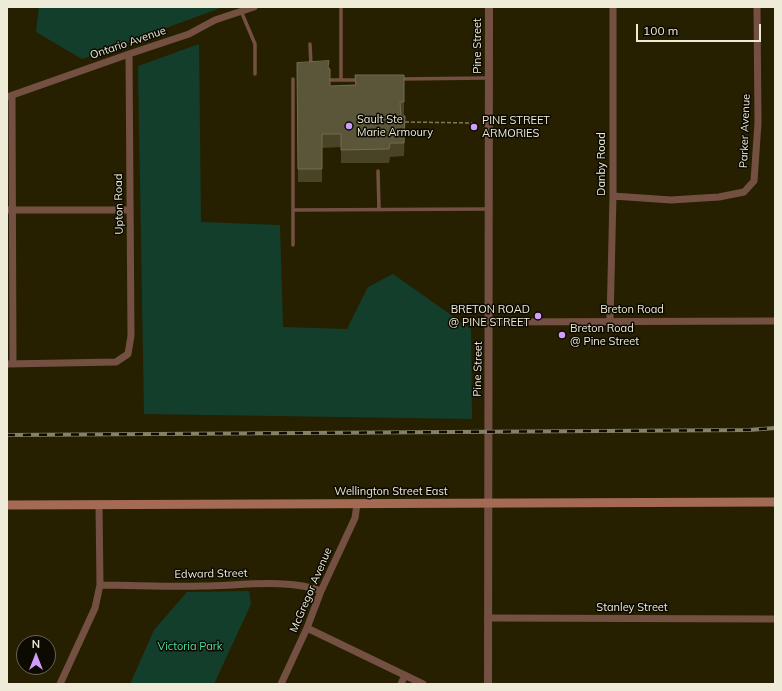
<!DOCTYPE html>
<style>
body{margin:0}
#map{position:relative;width:782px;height:691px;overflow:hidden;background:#262001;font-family:Mulish,sans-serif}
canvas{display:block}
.frame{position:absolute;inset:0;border:8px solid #eeebd9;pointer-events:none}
.north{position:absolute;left:16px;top:635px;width:40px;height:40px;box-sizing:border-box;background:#0c0a01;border:1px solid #666457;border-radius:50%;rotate:0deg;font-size:11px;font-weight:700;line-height:16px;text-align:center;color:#eeebd9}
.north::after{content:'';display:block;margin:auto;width:14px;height:18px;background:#d09dff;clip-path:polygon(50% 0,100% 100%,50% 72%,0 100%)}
.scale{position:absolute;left:636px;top:24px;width:125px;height:18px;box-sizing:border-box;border:2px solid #eeebd9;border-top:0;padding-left:5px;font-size:12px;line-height:14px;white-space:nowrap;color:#eeebd9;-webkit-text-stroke:3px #0c0a01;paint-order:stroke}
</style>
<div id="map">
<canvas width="782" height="691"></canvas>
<div class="frame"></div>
<div class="north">N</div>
<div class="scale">100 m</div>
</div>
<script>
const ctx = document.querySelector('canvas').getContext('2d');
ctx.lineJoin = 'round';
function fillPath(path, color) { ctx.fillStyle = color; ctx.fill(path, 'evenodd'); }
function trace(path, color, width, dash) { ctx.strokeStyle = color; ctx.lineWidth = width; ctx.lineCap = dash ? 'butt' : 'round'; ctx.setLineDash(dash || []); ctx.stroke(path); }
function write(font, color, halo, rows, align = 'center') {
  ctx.font = font + ' Mulish,sans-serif'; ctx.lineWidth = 3; ctx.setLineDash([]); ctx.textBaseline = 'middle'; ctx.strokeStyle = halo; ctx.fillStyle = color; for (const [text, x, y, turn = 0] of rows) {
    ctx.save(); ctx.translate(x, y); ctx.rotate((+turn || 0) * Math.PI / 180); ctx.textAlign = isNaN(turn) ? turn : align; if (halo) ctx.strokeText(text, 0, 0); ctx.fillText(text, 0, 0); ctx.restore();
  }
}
fillPath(new Path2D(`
 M39 7H223L82 59 36 32Z
 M199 44 201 222 280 225 283 327 347 329 368 287 393 274 471 329 472 419 144 414 138 66Z
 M249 591 251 604 214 684H130L154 630 187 592Z`), '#133e2c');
trace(new Path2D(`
 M405 122 473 123`), '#7c775e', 1.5, [4, 2]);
trace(new Path2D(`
 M341 7V80
 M241 11 255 44V74
 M310 44 311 66
 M293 79V245
 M400 79 488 78
 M331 80H360
 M378 171 379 210
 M293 210 488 209`), '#745042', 3.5);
trace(new Path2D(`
 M12 96 13 364
 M7 97 129 54 189 34 215 20 254 7
 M613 196 671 200 719 197 744 192 754 181 758 123 757 7
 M7 210H130
 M610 321 613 196V7
 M490 322 775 321
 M7 364 116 362 128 354 131 336 129 54
 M100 585C134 585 168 587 202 586 236 586 289 578 321 591
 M488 618 775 619
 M307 628 423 684
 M60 684 95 608 100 585 99 505
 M281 684 307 628 321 591 355 518 357 504
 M401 684 405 675`), '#745042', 7);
trace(new Path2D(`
 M488 684 489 7`), '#745042', 8);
trace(new Path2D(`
 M7 505 775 502`), '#a46a54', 9);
const rail = new Path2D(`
 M7 435 749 430 775 428`);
trace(rail, '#858168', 4);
trace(rail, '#0c0a01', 2.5, [8]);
fillPath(new Path2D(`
 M297 63 329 69 330 86 355 85V75H404V115H401V116H405L404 156 390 157 389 163H341V147L322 148V182H298Z`), '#494426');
const building = new Path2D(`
 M329 61 328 67 330 69V86L356 85 355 75H404V102H400L401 116H405L404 143H390L389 149 341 150V134H322V169H298L297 63Z`);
fillPath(building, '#5b5639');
trace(building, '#726d52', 1);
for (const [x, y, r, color] of [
 [349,126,4,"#d09dff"],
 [474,127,4,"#d09dff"],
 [538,316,4,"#d09dff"],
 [562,335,4,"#d09dff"]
]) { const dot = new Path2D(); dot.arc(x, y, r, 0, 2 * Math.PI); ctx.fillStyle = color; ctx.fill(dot); trace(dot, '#0c0a01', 1.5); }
write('11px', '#eeebd9', '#0c0a01', [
 ["Ontario Avenue",128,43,-19],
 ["Pine Street",478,46,-90],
 ["Parker Avenue",745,131,-88],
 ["Danby Road",602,164,-90],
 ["Upton Road",119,204,-91],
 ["Breton Road",632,310],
 ["Pine Street",478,369,-89],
 ["Wellington Street East",391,492],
 ["Edward Street",211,574,-1],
 ["McGregor Avenue",311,590,-67],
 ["Stanley Street",632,608]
]);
write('11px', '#eeebd9', '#0c0a01', [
 ["Sault Ste",357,120],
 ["Marie Armoury",357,133],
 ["PINE STREET",482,121],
 ["ARMORIES",482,134],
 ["BRETON ROAD",530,310,"right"],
 ["@ PINE STREET",530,323,"right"],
 ["Breton Road",570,329],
 ["@ Pine Street",570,342]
], 'left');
write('11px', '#4edea3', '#0c0a01', [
 ["Victoria Park",190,647]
]);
</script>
